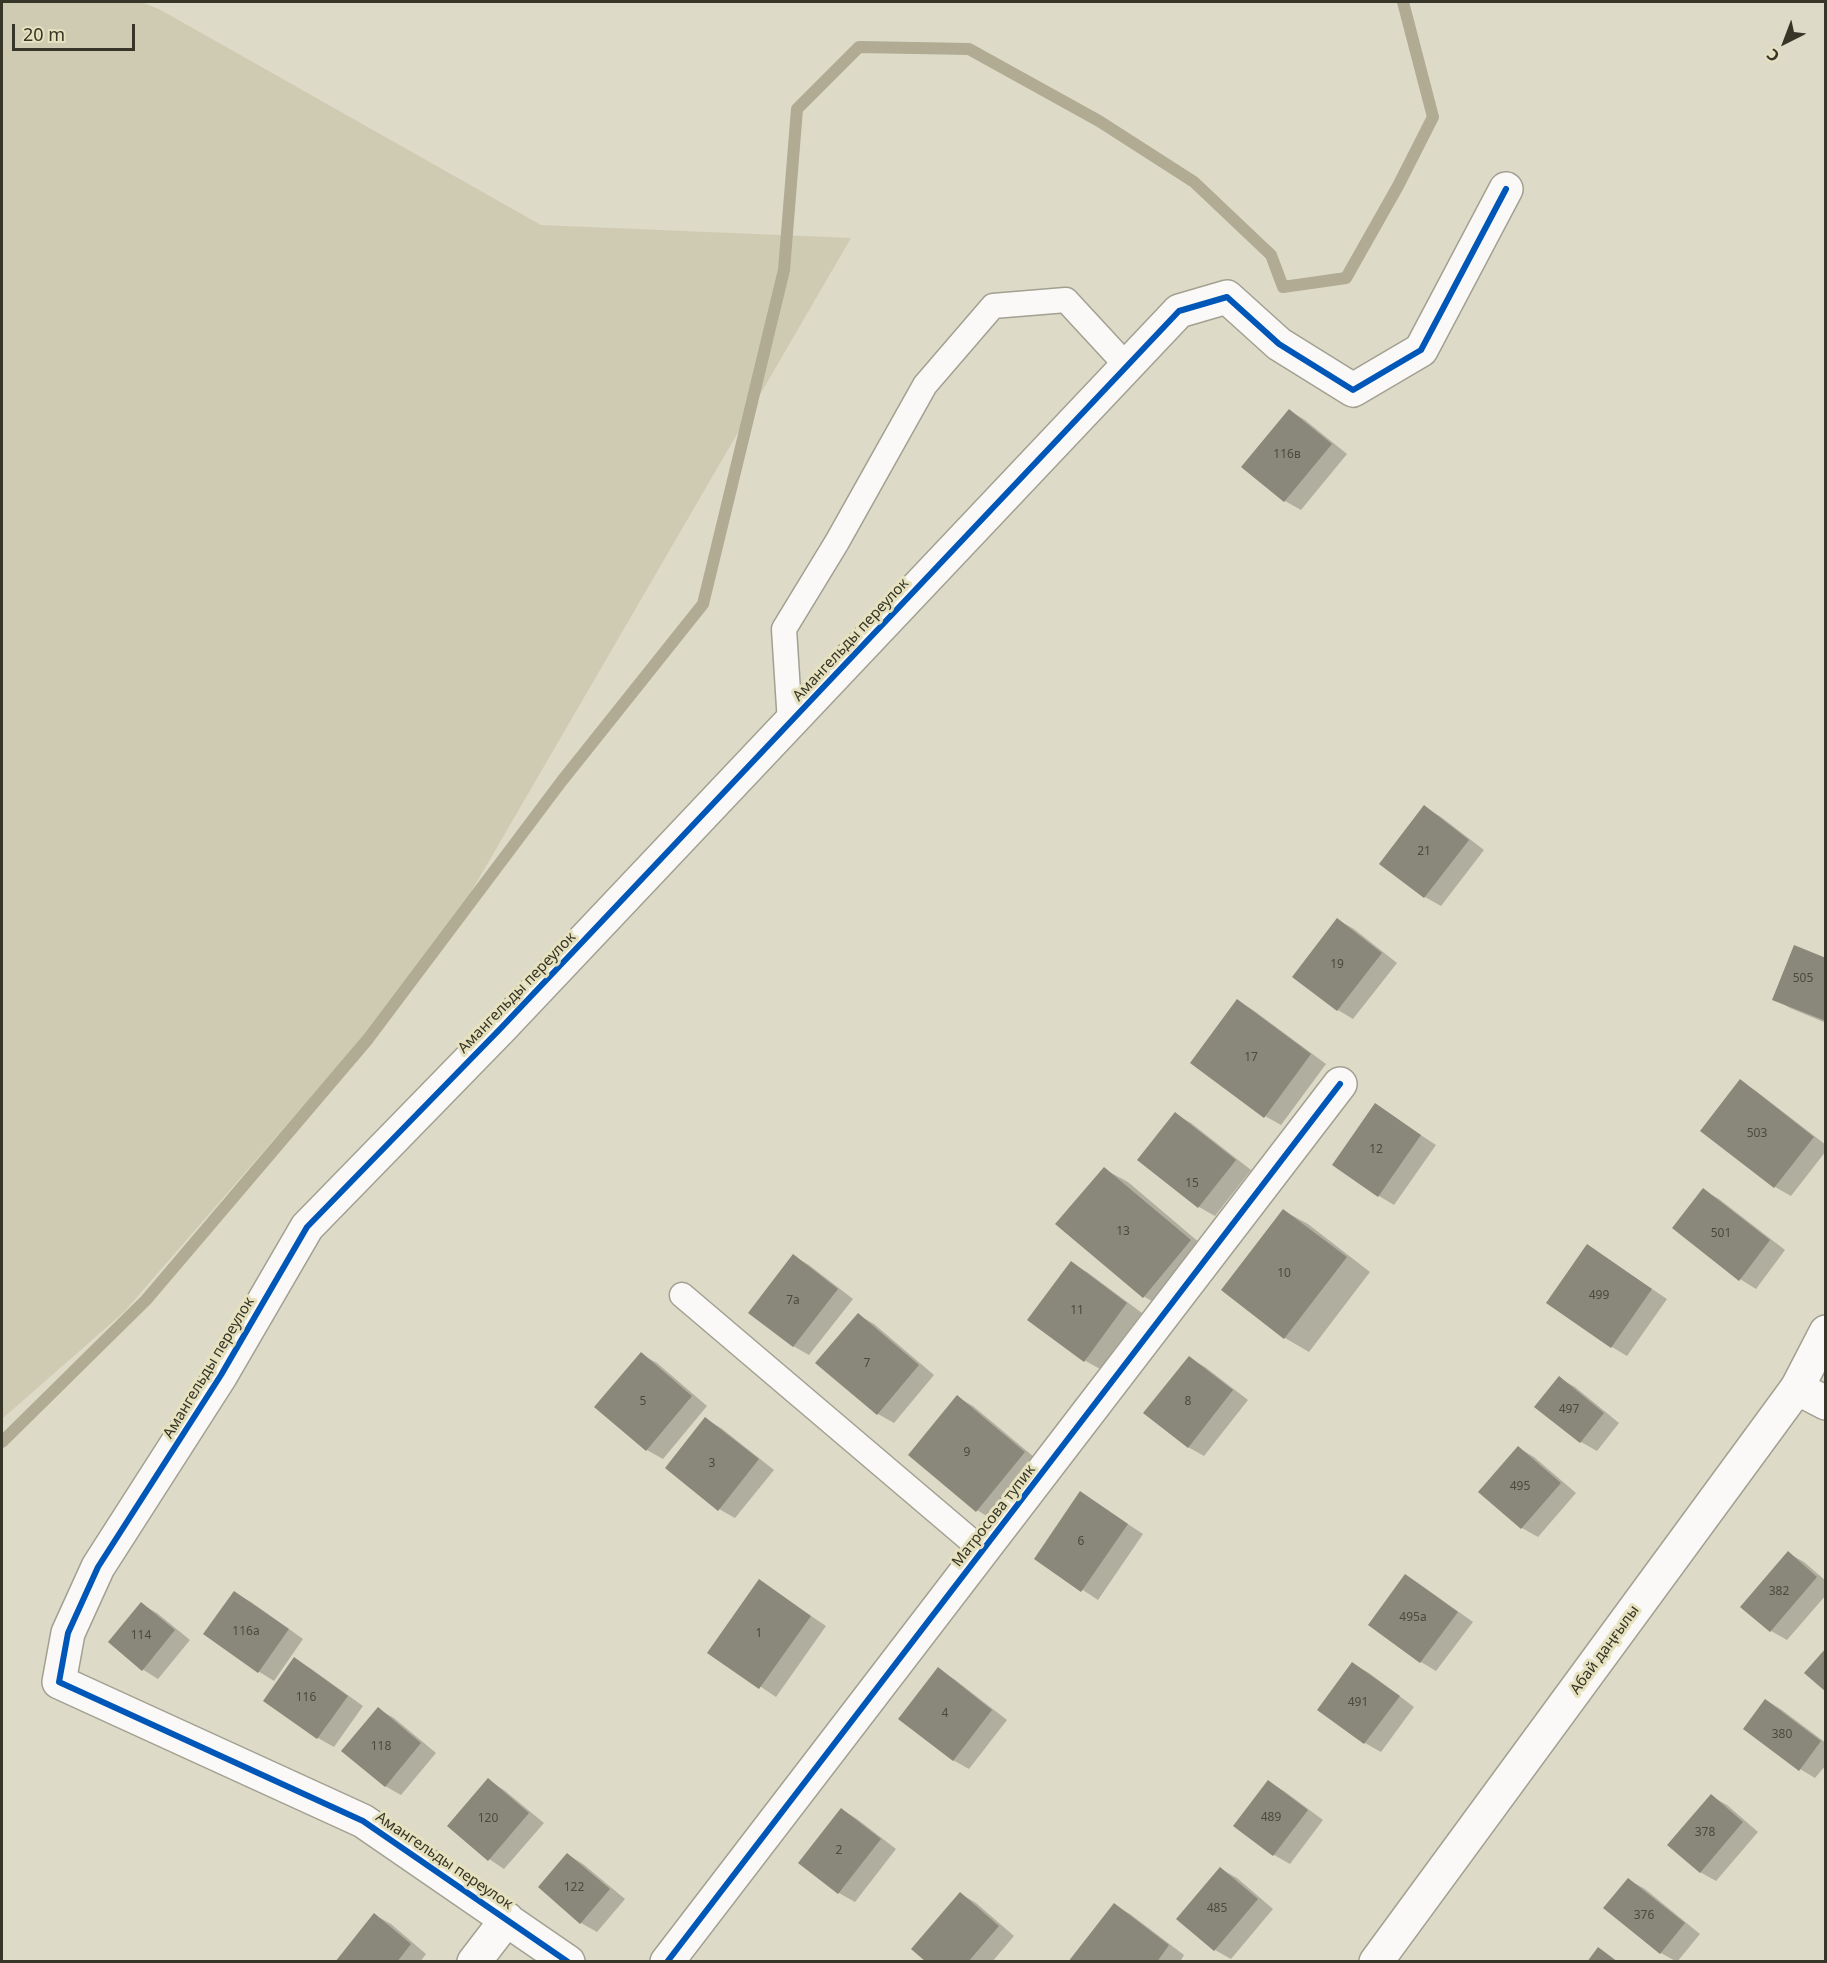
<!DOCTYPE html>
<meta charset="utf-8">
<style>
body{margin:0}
#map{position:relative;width:1827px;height:1963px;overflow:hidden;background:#dddac7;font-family:"Noto Sans",sans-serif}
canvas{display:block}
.frame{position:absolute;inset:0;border:3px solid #373527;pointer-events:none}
.north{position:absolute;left:1755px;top:12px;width:60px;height:60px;-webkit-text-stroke:4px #e6e1be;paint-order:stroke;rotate:222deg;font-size:16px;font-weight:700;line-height:24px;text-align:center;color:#373527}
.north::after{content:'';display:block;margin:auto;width:21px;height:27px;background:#373527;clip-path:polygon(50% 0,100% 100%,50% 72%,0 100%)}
.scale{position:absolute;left:12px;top:24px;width:123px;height:27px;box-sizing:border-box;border:3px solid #373527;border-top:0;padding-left:8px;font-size:18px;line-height:21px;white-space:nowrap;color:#373527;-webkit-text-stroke:4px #e6e1be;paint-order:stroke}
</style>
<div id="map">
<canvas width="1827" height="1963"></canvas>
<div class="frame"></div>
<div class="north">С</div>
<div class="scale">20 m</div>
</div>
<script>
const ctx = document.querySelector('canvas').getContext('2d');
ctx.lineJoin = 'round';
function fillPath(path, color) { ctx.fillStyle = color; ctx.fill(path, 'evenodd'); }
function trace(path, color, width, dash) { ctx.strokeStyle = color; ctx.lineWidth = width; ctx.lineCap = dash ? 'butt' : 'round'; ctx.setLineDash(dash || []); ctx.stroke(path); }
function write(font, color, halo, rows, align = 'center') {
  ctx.font = font + ' "Noto Sans",sans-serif'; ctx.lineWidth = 6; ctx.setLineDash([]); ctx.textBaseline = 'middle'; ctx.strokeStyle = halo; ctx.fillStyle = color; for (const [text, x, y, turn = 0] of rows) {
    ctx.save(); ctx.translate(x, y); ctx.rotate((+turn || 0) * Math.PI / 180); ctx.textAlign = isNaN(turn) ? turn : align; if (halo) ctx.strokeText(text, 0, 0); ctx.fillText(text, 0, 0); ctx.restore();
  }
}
fillPath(new Path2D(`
 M2 2H141L159 9 541 225 851 238 435 954 124 1312 2 1419Z`), '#cfcbb3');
fillPath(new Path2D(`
 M1290 411 1305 420 1347 454 1301 510 1285 501Z
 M1425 807 1441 817 1484 850 1441 906 1425 897 1381 863Z
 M1338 920 1354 929 1397 963 1353 1019 1338 1010Z
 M1826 959V1023L1790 1008 1774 999Z
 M1238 1001 1253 1010 1326 1064 1281 1125 1265 1116Z
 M1740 1081 1756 1091 1826 1145V1151L1791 1196 1775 1187 1702 1131Z
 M1375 1105 1436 1145 1394 1205 1379 1196Z
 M1175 1114 1191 1123 1251 1170 1215 1216 1199 1207 1139 1160Z
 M1104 1169 1128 1182 1214 1255 1167 1310 1143 1296Z
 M1703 1190 1719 1199 1785 1250 1756 1289 1740 1279Z
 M1284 1211 1308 1224 1370 1272 1309 1352 1285 1338 1223 1290Z
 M1588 1246 1667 1299 1627 1356 1612 1347Z
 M793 1256 809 1265 853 1299 809 1355 793 1346Z
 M1071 1263 1087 1272 1142 1313 1100 1369 1084 1360Z
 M858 1315 874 1324 934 1375 894 1423 878 1414Z
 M641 1354 657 1363 707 1406 663 1459 647 1450Z
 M1189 1358 1205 1367 1248 1400 1204 1456 1188 1447Z
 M1559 1378 1575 1387 1619 1423 1597 1451 1581 1442 1536 1407Z
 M957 1397 973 1406 1040 1462 993 1520 977 1510Z
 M706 1419 721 1428 774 1470 735 1518 719 1509Z
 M1519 1448 1534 1457 1576 1493 1538 1537 1522 1528 1481 1492Z
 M1081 1493 1143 1534 1098 1600 1036 1559Z
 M1788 1553 1804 1562 1826 1581V1595L1787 1640 1771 1631Z
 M1406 1575 1421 1585 1473 1622 1436 1671 1421 1662Z
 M759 1581 826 1626 776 1697 709 1652Z
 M235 1593 251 1602 303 1639 274 1681 258 1671Z
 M141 1604 157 1613 190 1640 158 1679 142 1669Z
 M295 1659 310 1668 363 1706 334 1747 318 1738 265 1700Z
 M1353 1664 1369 1673 1414 1707 1381 1752 1365 1743 1319 1710Z
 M938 1669 954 1679 1007 1720 969 1769 953 1760Z
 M1766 1700 1782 1710 1826 1743V1765L1815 1778 1800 1769Z
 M378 1709 394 1718 436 1753 401 1795 385 1786Z
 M488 1780 504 1790 544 1823 504 1869 489 1859Z
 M1269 1782 1284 1791 1323 1820 1290 1864 1274 1855 1236 1825Z
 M1711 1796 1727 1805 1758 1832 1716 1881 1700 1872Z
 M841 1809 857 1819 896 1849 855 1902 839 1893 800 1863Z
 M567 1854 583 1864 625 1899 597 1932 581 1923 540 1887Z
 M1221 1869 1237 1878 1273 1909 1231 1959 1215 1950Z
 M1629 1880 1645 1889 1700 1934 1677 1962 1661 1953 1606 1908Z
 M961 1894 976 1903 1014 1936 992 1962H928Z
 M1114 1905 1130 1914 1184 1955 1180 1962H1070Z
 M375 1915 391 1924 426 1954 420 1962H336Z`), '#0003');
trace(new Path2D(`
 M2 1442 146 1300 368 1039 561 782 703 604 784 270 797 109 859 47 969 49 1099 121 1194 182 1271 255 1283 287 1346 278 1398 186 1433 117 1403 2`), '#b0ab92', 12);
fillPath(new Path2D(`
 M1289 409 1332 444 1284 502 1241 467Z
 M1424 805 1469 840 1424 898 1379 864Z
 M1337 918 1382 953 1337 1011 1292 977Z
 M1794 945 1826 958V1021L1772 1000Z
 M1237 999 1311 1054 1264 1118 1190 1063Z
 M1740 1079 1814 1137 1774 1188 1700 1131Z
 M1375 1103 1421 1135 1378 1197 1332 1165Z
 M1175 1112 1236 1160 1198 1208 1137 1160Z
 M1104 1167 1191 1240 1143 1298 1055 1224Z
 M1703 1188 1770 1240 1739 1281 1672 1228Z
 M1283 1209 1347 1257 1284 1339 1221 1290Z
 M1587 1244 1652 1289 1611 1348 1546 1303Z
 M793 1254 838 1289 793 1347 748 1313Z
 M1071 1261 1127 1303 1084 1362 1027 1320Z
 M858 1313 919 1365 877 1415 815 1363Z
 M641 1352 692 1396 646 1451 594 1407Z
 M1189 1356 1233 1390 1188 1448 1143 1413Z
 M1559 1376 1604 1413 1580 1443 1534 1407Z
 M957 1395 1025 1452 976 1512 908 1455Z
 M705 1417 759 1459 718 1511 665 1468Z
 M1518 1446 1561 1483 1521 1529 1478 1492Z
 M1080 1491 1128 1524 1081 1592 1034 1559Z
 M1788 1551 1817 1577 1770 1632 1740 1607Z
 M1405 1574 1458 1612 1420 1663 1368 1625Z
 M759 1579 811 1616 759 1689 707 1653Z
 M234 1591 289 1629 258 1673 203 1634Z
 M141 1602 175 1630 142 1671 108 1642Z
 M1826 1648V1692L1804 1673Z
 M294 1657 348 1696 317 1739 263 1701Z
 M1352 1662 1400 1696 1364 1744 1317 1710Z
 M938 1667 992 1710 953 1761 898 1719Z
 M1765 1699 1821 1741 1799 1771 1743 1729Z
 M378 1707 421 1743 385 1787 341 1751Z
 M488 1778 529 1813 488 1861 447 1826Z
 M1268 1780 1308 1810 1273 1856 1233 1826Z
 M1711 1794 1743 1822 1700 1873 1667 1845Z
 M841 1808 881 1839 838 1894 798 1863Z
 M567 1853 610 1889 580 1924 538 1887Z
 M1220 1867 1258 1899 1214 1951 1176 1919Z
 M1628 1878 1685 1923 1660 1954 1603 1908Z
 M960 1892 999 1926 968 1962H926L911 1949Z
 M1114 1903 1169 1945 1157 1962H1068Z
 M374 1913 411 1944 397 1962H335Z
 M1598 1947 1618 1962H1587Z`), '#8a887a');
const service = new Path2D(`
 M790 723 784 629 837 542 925 385 993 306 1066 300 1127 366
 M682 1295 982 1550`);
const minor = new Path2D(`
 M1797 1388 1826 1403
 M474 1962 507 1919
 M568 1962 363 1821 59 1682 68 1633 98 1567 221 1375 307 1227 501 1028 1179 311 1227 297 1279 344 1353 390 1421 350 1506 189
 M667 1962 1340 1084`);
const tertiary = new Path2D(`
 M1376 1962 1797 1388 1826 1332`);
trace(service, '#a2a091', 27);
trace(minor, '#a2a091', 36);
trace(tertiary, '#a2a091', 36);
trace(service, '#faf9f7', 24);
trace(minor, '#faf9f7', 33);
trace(tertiary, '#faf9f7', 33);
trace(new Path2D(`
 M568 1962 363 1821 59 1682 68 1633 98 1567 221 1375 307 1227 501 1028 1179 311 1227 297 1279 344 1353 390 1421 350 1506 189
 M667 1962 1340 1084`), '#0057b8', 6);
write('12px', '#4c4a3c', null, [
 ["116в",1287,455],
 ["21",1424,852],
 ["19",1337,965],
 ["505",1803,979],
 ["17",1251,1058],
 ["503",1757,1134],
 ["12",1376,1150],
 ["15",1192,1184],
 ["13",1123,1232],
 ["501",1721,1234],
 ["10",1284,1274],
 ["499",1599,1296],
 ["7а",793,1301],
 ["11",1077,1311],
 ["7",867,1364],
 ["5",643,1402],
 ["8",1188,1402],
 ["497",1569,1410],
 ["9",967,1453],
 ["3",712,1464],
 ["495",1520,1487],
 ["6",1081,1542],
 ["382",1779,1592],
 ["495а",1413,1618],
 ["116а",246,1632],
 ["1",759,1634],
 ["114",141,1636],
 ["116",306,1698],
 ["491",1358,1703],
 ["4",945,1714],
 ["380",1782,1735],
 ["118",381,1747],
 ["489",1271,1818],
 ["120",488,1819],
 ["378",1705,1833],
 ["2",839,1851],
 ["122",574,1888],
 ["485",1217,1909],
 ["376",1644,1916]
]);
write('15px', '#373527', '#e6e1be', [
 ["Амангельды переулок",851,640,-47],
 ["Амангельды переулок",517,993,-46],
 ["Амангельды переулок",209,1368,-59],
 ["Матросова тупик",994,1516,-52],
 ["Абай даңғылы",1605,1650,-54],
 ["Амангельды переулок",444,1861,34]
]);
</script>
